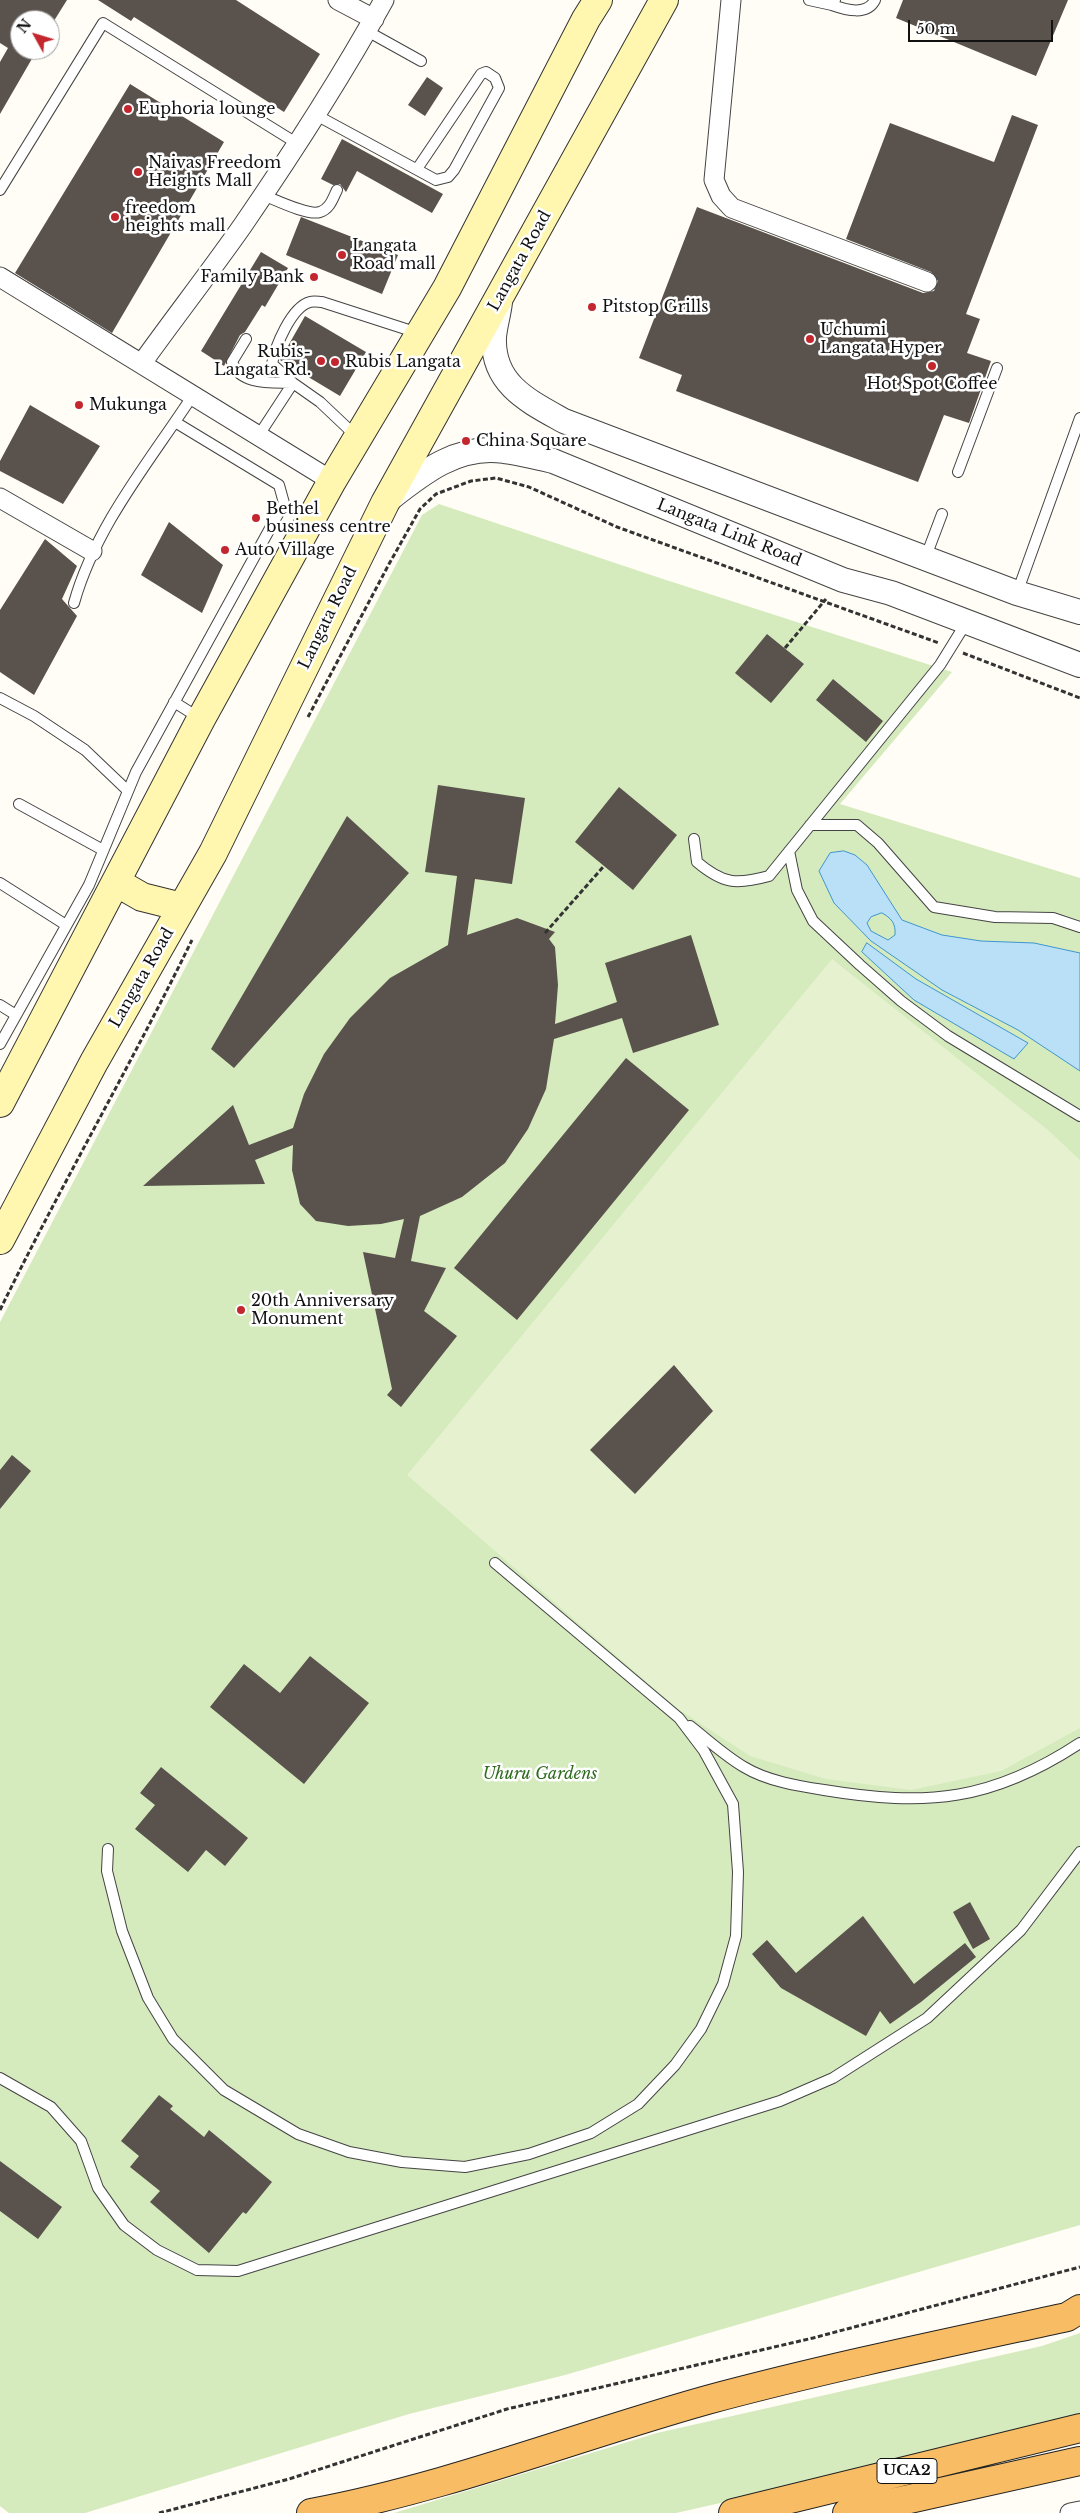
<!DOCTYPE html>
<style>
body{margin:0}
#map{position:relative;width:1080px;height:2513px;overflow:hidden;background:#fffdf5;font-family:"Libre Baskerville",serif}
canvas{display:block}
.north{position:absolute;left:10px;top:10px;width:50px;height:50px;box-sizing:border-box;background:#fff;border:1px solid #a0a0a0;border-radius:50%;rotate:309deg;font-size:14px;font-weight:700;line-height:20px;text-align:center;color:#111}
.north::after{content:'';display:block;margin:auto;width:18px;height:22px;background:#c4262e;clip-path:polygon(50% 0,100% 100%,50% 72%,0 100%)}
.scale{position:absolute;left:908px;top:20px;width:145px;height:22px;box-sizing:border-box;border:2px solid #111;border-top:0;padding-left:6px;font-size:15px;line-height:18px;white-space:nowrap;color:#111;-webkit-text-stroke:4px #fff;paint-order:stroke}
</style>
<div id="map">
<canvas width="1080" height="2513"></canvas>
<div class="north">N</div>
<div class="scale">50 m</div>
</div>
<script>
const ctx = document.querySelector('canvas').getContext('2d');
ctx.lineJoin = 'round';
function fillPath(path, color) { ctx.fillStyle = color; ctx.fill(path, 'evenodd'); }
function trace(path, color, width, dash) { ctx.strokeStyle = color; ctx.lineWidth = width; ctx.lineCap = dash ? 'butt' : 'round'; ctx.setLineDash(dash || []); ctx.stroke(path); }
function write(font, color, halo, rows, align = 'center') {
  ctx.font = font + ' "Libre Baskerville",serif'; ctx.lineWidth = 5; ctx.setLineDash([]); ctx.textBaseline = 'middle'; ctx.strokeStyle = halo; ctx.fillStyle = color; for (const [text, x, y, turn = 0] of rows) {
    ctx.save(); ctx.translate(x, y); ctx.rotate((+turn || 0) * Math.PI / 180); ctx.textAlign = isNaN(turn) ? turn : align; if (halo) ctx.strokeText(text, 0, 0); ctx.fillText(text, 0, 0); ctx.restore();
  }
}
fillPath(new Path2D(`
 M439 504 663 579 952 672 840 804 1080 878V2225L565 2375 409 2414 85 2513H9L0 2506V1322L422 515Z
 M1080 2333V2422L676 2513H394L657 2433 1042 2346Z`), '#d5ebbd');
fillPath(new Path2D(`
 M832 959 1048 1130 1080 1160V1728L1001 1771 911 1790 826 1779 750 1756 678 1709 407 1475Z`), '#e6f2cf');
const water = new Path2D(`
 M844 851 855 855 867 865 902 920 942 935 981 941 1034 943 1080 953V1071L1018 1030 942 990 871 941 834 903 819 871 830 853ZM882 913C891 918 896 923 895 935L888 940 871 931 867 923 871 917Z
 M867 943 916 979 1028 1043 1014 1059 914 1000 862 952Z`);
fillPath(water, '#b9e0f7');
trace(water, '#3f96cf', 1);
fillPath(new Path2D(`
 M0 0H67L52 24 50 20H20V50H37L0 114V62L8 48 0 43Z
 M98 0H236L320 54 284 112 134 17 131 21Z
 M903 0H1068L1036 76 896 18Z
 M427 77 443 88 425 116 408 105Z
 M130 84 224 142 112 333 15 273Z
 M1012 115 1038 125 966 314 980 319 967 353 991 361 969 423 944 415 918 482 676 391 682 375 639 358 697 207 923 293 934 291 938 281 931 272 846 239 890 123 994 162Z
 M342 139 443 194 432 213 357 171 346 192 340 184 333 185 321 179Z
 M301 217 398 255 382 294 286 255Z
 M261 252 288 268 265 307 262 305 245 332 240 335 224 366 201 351Z
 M305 316 366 352 340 396 280 360Z
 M30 405 100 446 63 504 0 471V461Z
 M169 522 223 565 202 613 141 575Z
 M45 539 77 566 62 599 77 616 34 695 0 672V610Z
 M767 634 804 664 771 703 735 673Z
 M833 679 883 721 866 742 816 700Z
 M438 785 525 798 512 884 475 879 467 935 517 918 555 932 549 939 555 947 558 985 555 1024 617 1002 605 963 691 935 719 1025 633 1053 622 1018 554 1039 546 1089 528 1129 505 1163 462 1197 420 1216 411 1261 446 1268 424 1311 457 1336 401 1407 387 1395 392 1389 363 1252 395 1258 404 1219 381 1224 348 1226 316 1221 300 1204 292 1170 293 1145 255 1160 265 1184 143 1186 233 1105 249 1145 293 1128 304 1094 324 1054 350 1018 390 978 448 945 457 876 425 872Z
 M619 787 677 835 633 890 575 842Z
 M347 816 409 873 234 1068 211 1049Z
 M626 1058 689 1110 517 1320 454 1268Z
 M674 1365 713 1411 635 1494 590 1450Z
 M12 1455 31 1471 0 1509V1470Z
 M310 1656 369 1703 304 1784 210 1707 244 1664 280 1693Z
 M161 1767 248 1838 225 1866 206 1850 188 1872 135 1829 155 1805 140 1793Z
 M970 1902 990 1939 973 1949 953 1912Z
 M863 1916 914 1984 965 1943 976 1957 921 2002 890 2024 880 2011 866 2036 781 1988 752 1954 767 1940 796 1973Z
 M159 2095 173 2106 170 2109 204 2137 209 2130 272 2182 246 2214 243 2212 209 2253 150 2202 160 2191 130 2167 139 2156 121 2141Z
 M0 2161 62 2207 38 2239 0 2211Z`), '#5a524d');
const service = new Path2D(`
 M809 0 832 5
 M835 0 832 5C846 10 867 16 875 0
 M367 31 421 61
 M316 115 436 180 448 177 454 170 499 88 495 78 486 72 481 74 417 169
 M0 190 103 23 298 144
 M263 195C276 200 308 216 320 212 330 209 333 198 337 190
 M246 339 232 362C240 386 273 382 293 383
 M259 435 293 383
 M357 437 320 402 293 383 272 364C275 347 291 307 310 302 314 301 319 302 322 302L418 333
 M958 472 997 368
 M925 559 942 514
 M1017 593 1080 418
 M74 603C96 525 150 461 193 395
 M0 698 34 716 85 750 128 791
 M174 702 201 719
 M19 804 103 850
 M810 825H857L878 843 934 907 995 917 1053 918 1080 927
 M694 839 697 862C723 884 736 885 769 876L940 665 966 623
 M789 851 797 890 813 921 860 965 901 1001 948 1036 1080 1116
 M0 883 66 925
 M0 1005 16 1015
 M0 1044 89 885 136 772 284 503 279 485 175 422
 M690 1726C708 1740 725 1756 744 1767 767 1781 798 1786 824 1790 927 1807 992 1801 1080 1743
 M108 1849 107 1871 122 1931 148 1998 173 2039 224 2090 298 2134 349 2152 402 2162 465 2167 529 2154 591 2133 638 2104 675 2065 701 2029 723 1984 736 1936 738 1872 733 1804 704 1751 679 1718 495 1563
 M0 2078 51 2107 81 2141 98 2188 124 2225 157 2250 197 2270 238 2271 780 2101 833 2078 927 2018 1021 1930 1080 1852`);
const minor = new Path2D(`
 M338 0 374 19
 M731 0 714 180 721 196 732 208 927 282
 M0 277 332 481
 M142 363C175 317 210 272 243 225 293 152 341 78 384 0
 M0 498 92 551
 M1070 2513 1080 2511`);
const tertiary = new Path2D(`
 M500 302C499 313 495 325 494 337 492 384 528 401 564 421L1017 593 1080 612
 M388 500C422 473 458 444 504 451 521 453 537 457 553 461L843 580 891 593 1080 665`);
const secondary = new Path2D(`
 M116 882 142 897 182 907
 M0 1103 201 719 332 481 447 288 586 19 598 0
 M0 1240 94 1062 213 853 385 503 664 0`);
const trunk = new Path2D(`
 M311 2513C446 2488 575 2437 707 2400 826 2368 947 2343 1067 2317L1080 2309
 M733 2513 1080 2428
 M847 2513 1080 2461`);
trace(service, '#444', 12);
trace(minor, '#444', 21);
trace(tertiary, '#444', 26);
trace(secondary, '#333', 30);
trace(trunk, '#222', 30);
trace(new Path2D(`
 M785 648 826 599
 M963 653 1080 698
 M308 717 389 564 420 509 436 494 471 481 496 478 529 487 617 527 939 643
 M545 933 604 866
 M0 1310C61 1185 131 1065 192 940
 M159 2513 289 2479 507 2409 813 2338 1080 2267`), '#333', 3, [5, 2.5]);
trace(service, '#fff', 10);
trace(minor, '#fff', 19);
trace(tertiary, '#fff', 24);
trace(secondary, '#fff6b0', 28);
trace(trunk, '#f7bc64', 28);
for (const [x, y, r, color] of [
 [128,109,5,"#c4262e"],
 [138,172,5,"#c4262e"],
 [115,217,5,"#c4262e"],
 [342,255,5,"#c4262e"],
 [314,277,5,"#c4262e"],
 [592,307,5,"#c4262e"],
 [810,339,5,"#c4262e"],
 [321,361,5,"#c4262e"],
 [335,362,5,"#c4262e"],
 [932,366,5,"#c4262e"],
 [79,405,5,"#c4262e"],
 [466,441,5,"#c4262e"],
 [256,518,5,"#c4262e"],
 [225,550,5,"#c4262e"],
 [241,1310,5,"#c4262e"]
]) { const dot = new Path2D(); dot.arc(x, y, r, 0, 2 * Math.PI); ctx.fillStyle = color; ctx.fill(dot); trace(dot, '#fff', 2); }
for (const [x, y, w] of [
 [907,2471,60]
]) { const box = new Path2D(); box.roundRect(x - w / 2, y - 12.5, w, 25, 4); ctx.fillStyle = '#fff'; ctx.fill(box); trace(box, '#111', 1); }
write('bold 15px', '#111', null, [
 ["UCA2",907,2471]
]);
write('16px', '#111', '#fff', [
 ["Euphoria lounge",138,109],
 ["Naivas Freedom",148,163],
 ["Heights Mall",148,181],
 ["freedom",125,208],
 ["heights mall",125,226],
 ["Langata",352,246],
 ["Road mall",352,264],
 ["Family Bank",304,277,"right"],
 ["Pitstop Grills",602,307],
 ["Uchumi",820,330],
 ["Langata Hyper",820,348],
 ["Rubis-",311,352,"right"],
 ["Langata Rd.",311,370,"right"],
 ["Rubis Langata",345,362],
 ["Hot Spot Coffee",932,384,"center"],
 ["Mukunga",89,405],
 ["China Square",476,441],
 ["Bethel",266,509],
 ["business centre",266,527],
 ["Auto Village",235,550],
 ["20th Anniversary",251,1301],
 ["Monument",251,1319]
], 'left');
write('16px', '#111', '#fff', [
 ["Langata Road",520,261,-61],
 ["Langata Link Road",729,533,22],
 ["Langata Road",328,618,-64],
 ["Langata Road",142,978,-60]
]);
write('italic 16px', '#2f6b1f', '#fff', [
 ["Uhuru Gardens",540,1774]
]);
</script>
